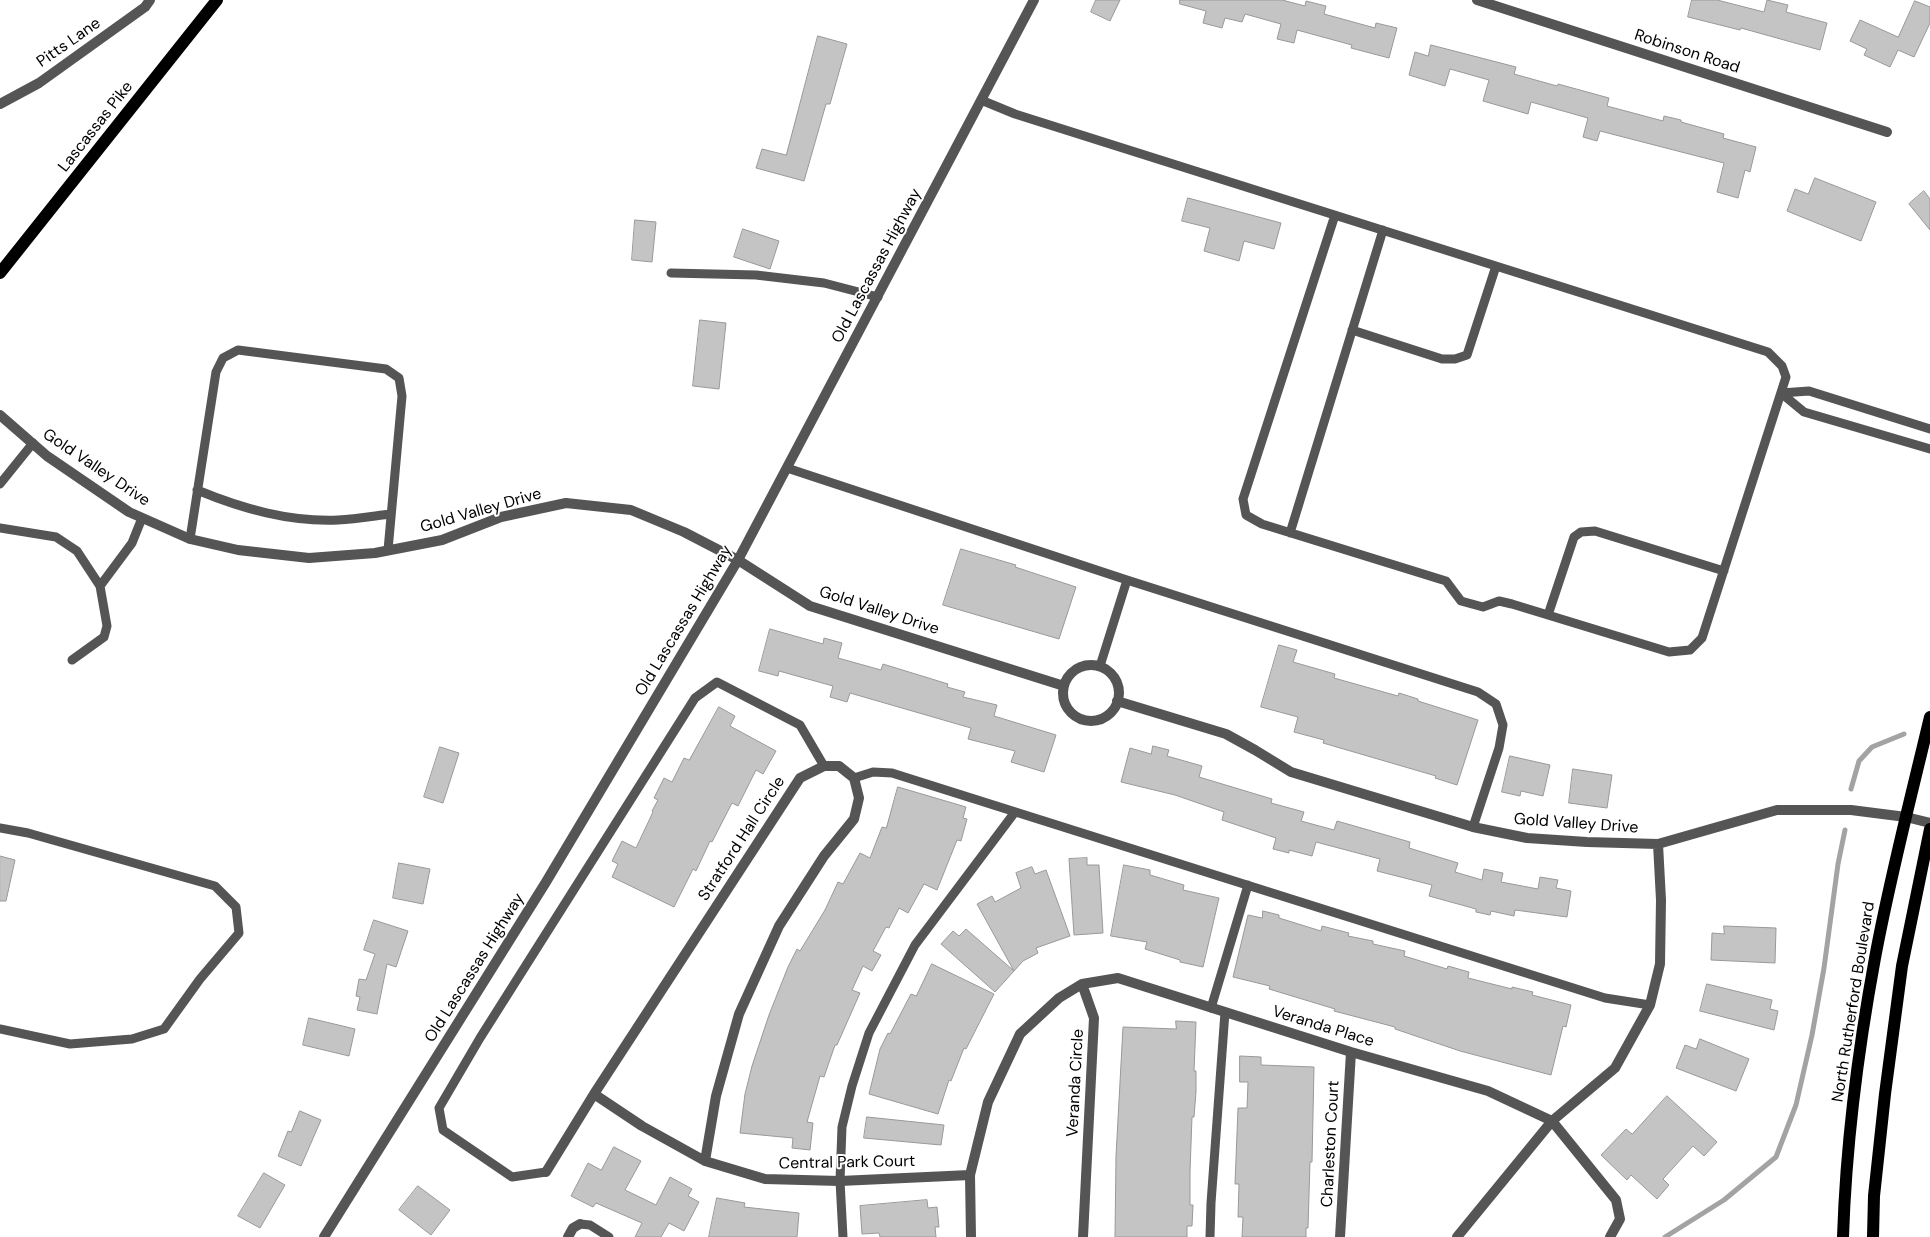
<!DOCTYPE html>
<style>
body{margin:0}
canvas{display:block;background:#fff}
</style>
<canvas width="1930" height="1237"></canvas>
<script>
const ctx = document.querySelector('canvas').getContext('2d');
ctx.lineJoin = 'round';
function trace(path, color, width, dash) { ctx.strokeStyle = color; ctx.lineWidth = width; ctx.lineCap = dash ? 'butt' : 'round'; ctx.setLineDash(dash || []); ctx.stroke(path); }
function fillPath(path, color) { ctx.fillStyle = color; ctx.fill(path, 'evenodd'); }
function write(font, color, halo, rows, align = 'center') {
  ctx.font = font + ' "DM Sans",sans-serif'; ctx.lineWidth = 4; ctx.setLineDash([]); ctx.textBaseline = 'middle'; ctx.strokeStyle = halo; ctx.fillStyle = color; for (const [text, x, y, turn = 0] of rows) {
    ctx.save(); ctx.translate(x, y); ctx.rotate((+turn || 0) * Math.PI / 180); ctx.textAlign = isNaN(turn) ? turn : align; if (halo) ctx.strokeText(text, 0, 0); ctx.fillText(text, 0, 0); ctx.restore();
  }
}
trace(new Path2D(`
 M1851 789 1859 761 1872 747 1904 734
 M1665 1237 1724 1200 1776 1157 1796 1105 1812 1035 1824 968 1838 864 1845 830`), '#a3a3a3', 5);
const building = new Path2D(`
 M1096 0H1120L1110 21 1091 12Z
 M1180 0H1282L1305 6 1306 1 1326 6 1324 14 1375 28 1376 23 1397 28 1389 58 1351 48 1352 45 1297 30 1294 43 1277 39 1281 24 1245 14 1242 22 1225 18 1222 28 1203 23 1206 11 1180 4Z
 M1692 0H1717L1764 12 1767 0 1788 5 1786 12 1827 23 1820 50 1741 28 1740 30 1688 17Z
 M1915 1 1930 7V23L1914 57 1898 50 1890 67 1864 55 1867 49 1850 41 1860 20 1898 37Z
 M818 36 847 44 830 104H826L804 181 756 168 762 149 786 155Z
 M1431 45 1516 67 1514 74 1557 86 1558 84 1609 98 1607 106 1663 121 1664 116 1681 120V122L1724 134 1723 138 1756 147 1750 172 1745 170 1738 198 1717 192 1724 163 1600 131 1597 141 1583 137 1588 118 1531 102 1528 114 1483 101 1489 80 1450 69 1445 86 1409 75 1415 52 1428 56Z
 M1815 178 1876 202 1861 241 1787 211 1795 189 1808 194Z
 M1924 191 1930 199V230L1909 204Z
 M1188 198 1281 223 1274 249 1244 241 1239 261 1204 251 1210 228 1182 221Z
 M635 220 656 222 652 262 632 260Z
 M743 229 779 241 770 269 734 257Z
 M700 320 726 323 719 389 693 386Z
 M961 549 1016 565 1015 567 1076 587 1059 639 943 605Z
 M770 629 823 644 824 638 842 643 838 658 881 670 883 664 948 684 947 687 965 692 963 697 997 705 994 716 1056 735 1044 772 1011 762 1015 751 968 739 971 728 850 693 847 702 830 697 833 686 779 671 778 676 759 671Z
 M1279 645 1297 650 1293 662 1335 674 1334 678 1398 696 1399 693 1418 699V701L1478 720 1457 785 1435 778 1436 776 1323 743 1324 740 1294 732 1298 717 1261 707Z
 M719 707 735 716 730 726 776 751 763 774 756 770 738 806 732 803 712 842 710 841 696 871 693 869 674 907 612 877 618 864 612 861 622 841 636 848 653 812 652 811 658 800 654 798 664 778 672 782 684 758 689 760Z
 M1153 746 1169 750 1167 756 1202 766 1199 777 1272 799 1271 803 1304 812 1301 821 1334 830 1337 821 1410 842 1409 848 1458 863 1455 872 1482 880 1484 869 1503 873 1501 882 1538 889 1540 877 1558 880 1556 888 1571 891 1567 917 1515 910 1514 916 1491 911 1490 915 1476 912V909L1429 896 1432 885 1377 871 1380 859 1316 842 1312 856 1289 850V853L1273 849 1276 838 1222 820 1224 812 1175 795 1121 782 1130 748 1151 754Z
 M440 747 459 753 443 803 424 797Z
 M1510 756 1550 765 1543 796 1521 791 1520 796 1502 792Z
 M1573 769 1612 775 1607 808 1569 803Z
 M898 787 966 807 963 818 967 819 961 841 957 840 937 890 924 884 908 913 899 908 889 928 886 927 873 951 881 955 872 971 863 966 852 990 860 993 837 1045H835L824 1077 820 1076 807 1122 813 1123 810 1150 792 1148 793 1138 740 1133 745 1094 752 1066 769 1015 788 967 797 949 800 951 825 910 838 882 843 884 860 853 870 858 882 827 886 828Z
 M0 856 15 860 6 901H0Z
 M1087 858V865H1099L1103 933 1074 935 1069 859Z
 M399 863 430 869 423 904 393 898Z
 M1124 865 1150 870V875L1184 885 1183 890 1219 898 1203 967 1180 962V960L1145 949 1147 942 1111 936Z
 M1032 867 1035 874 1046 870 1070 936 1036 948 1038 953 1023 961 995 992 941 944 953 931 959 936 966 929 1014 971 977 904 992 896 995 902 1021 888 1016 873Z
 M1263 911 1279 915V918L1321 931 1322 926 1349 933 1348 936 1373 941V944L1405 951 1404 956 1447 969 1448 966 1469 972 1468 978 1512 989V987L1533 992 1532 995 1571 1005 1566 1027 1563 1026 1551 1075 1460 1051 1395 1029V1027L1334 1011 1335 1009 1269 989 1270 986 1233 977 1248 915 1262 918Z
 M374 920 408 931 396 967 387 964 377 1014 357 1010 360 997 356 996 359 979 366 980 375 954 364 950Z
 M1724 926 1776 928 1775 963 1711 960 1712 933 1724 934Z
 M932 964 994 994 966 1049 964 1048 951 1081 949 1080 938 1114 869 1094 880 1049 888 1033 890 1034 911 994 916 996Z
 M1707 984 1772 1000 1770 1009 1778 1011 1774 1030 1700 1011Z
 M309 1018 355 1029 349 1056 303 1045Z
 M1176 1021 1196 1022 1194 1071H1196V1092L1194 1117H1192L1190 1172V1205H1193L1192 1226H1187V1237H1115L1116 1156 1123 1027 1176 1029Z
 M1700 1039 1749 1059 1736 1091 1676 1068 1685 1045 1696 1049Z
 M1240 1056 1261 1057V1065L1314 1067 1312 1162H1310L1308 1228H1306V1237H1242L1243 1217H1238L1239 1184H1235L1238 1108H1247L1248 1082H1240Z
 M1667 1096 1717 1142 1704 1156 1693 1146 1663 1179 1669 1185 1657 1199 1631 1175 1627 1180 1601 1155 1626 1129 1632 1134Z
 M300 1111 321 1120 301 1166 278 1156 288 1131 291 1132Z
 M867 1117 944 1125 941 1145 864 1138Z
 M614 1147 641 1161 625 1190 656 1205 670 1177 692 1189 688 1196 699 1202 684 1231 669 1223 661 1237H635L642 1223 596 1203 593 1207 571 1196 588 1163 601 1170Z
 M264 1173 285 1185 260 1228 238 1216Z
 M418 1186 450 1210 431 1235 399 1210Z
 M717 1198 745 1203 744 1207 799 1213 797 1237H709Z
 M927 1200 928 1208 937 1207 939 1227H935L936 1237H880L879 1233 862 1234 860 1206Z`);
fillPath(building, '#c4c4c4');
trace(building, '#999', 1);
trace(new Path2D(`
 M981 100 1015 114 1768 352 1782 366 1786 377 1702 638 1690 650 1669 652 1512 604 1499 601 1483 607 1461 601 1446 581 1262 524 1246 515 1243 499 1335 215
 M671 273 756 275 824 283 878 297
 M1352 330 1442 359H1455L1467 355 1496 266
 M1930 429 1809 391 1781 393 1804 412 1930 449
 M787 468 1127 580 1478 692 1496 704 1503 725 1499 748 1473 827
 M0 484 33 443
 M197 490C243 509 289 522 338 520 356 519 374 516 391 514
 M0 528 56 537 77 551 100 586 132 543 142 518
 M1290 533 1383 230
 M190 539 216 372 223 358 238 350 386 369 399 378 402 396 388 550
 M1548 615 1574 537 1581 532 1595 531 1724 571
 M72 660 104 637 107 626 100 586
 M1100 666 1127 580
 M854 778 873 772 892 773 1605 998 1650 1005
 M0 828 28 833 215 886 236 907 239 933 200 979 164 1029 132 1039 70 1044 0 1029
 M1211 1008 1248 885
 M546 1172 512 1177 443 1130 439 1108 480 1038 695 698 717 682 800 725 824 766
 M580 1224 590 1225 609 1237
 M843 1237 840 1181 842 1127 852 1086 869 1033 915 945 1015 812
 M1210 1237 1211 1203 1225 1012`), '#555', 9);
trace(new Path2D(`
 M1477 0 1887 132
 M0 104 39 83 145 7 150 0
 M0 415 47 456 129 512 190 539 238 550 309 558 375 553 442 540 501 517 566 503 631 510 684 532 738 560 810 606 1064 686
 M1063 693a28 28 0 1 1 56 0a28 28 0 1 1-56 0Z
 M1117 701 1226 734 1255 750 1291 772 1473 827 1527 838 1587 842 1658 844 1777 810H1851L1906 817 1930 823
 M1082 984 1118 978 1351 1052 1488 1091 1552 1121 1616 1200 1620 1219 1610 1237
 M594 1094 642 1126 705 1161 765 1179 840 1181 970 1175
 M546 1172 594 1094 800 778 824 766H839L854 778 859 798 854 819 824 856 779 926 739 1014 716 1096 705 1161
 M324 1237 546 882 738 560 1034 0
 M568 1237 573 1228 580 1224
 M971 1237 970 1175 988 1102 1020 1034 1059 998 1082 984 1094 1018 1083 1237
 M1340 1237 1351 1052
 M1457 1237 1552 1121 1615 1068 1650 1005 1660 964 1661 900 1658 844`), '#555', 10);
trace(new Path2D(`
 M0 273 217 0
 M1843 1237C1846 1144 1858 1050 1875 958 1890 877 1911 797 1930 717
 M1873 1237 1874 1196 1885 1094 1902 966 1930 829`), '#000', 12);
write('16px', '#000', '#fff', [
 ["Pitts Lane",69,43,-35],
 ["Robinson Road",1687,52,18],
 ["Lascassas Pike",96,127,-52],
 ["Old Lascassas Highway",877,266,-62],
 ["Gold Valley Drive",96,468,34],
 ["Gold Valley Drive",481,511,-16],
 ["Gold Valley Drive",879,611,18],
 ["Old Lascassas Highway",684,621,-59],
 ["Gold Valley Drive",1576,824,4],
 ["Stratford Hall Circle",742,839,-57],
 ["Old Lascassas Highway",475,968,-58],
 ["North Rutherford Boulevard",1854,1002,-81],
 ["Veranda Place",1323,1027,17],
 ["Veranda Circle",1076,1083,-87],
 ["Charleston Court",1331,1144,-87],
 ["Central Park Court",847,1163,-1]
]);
</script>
